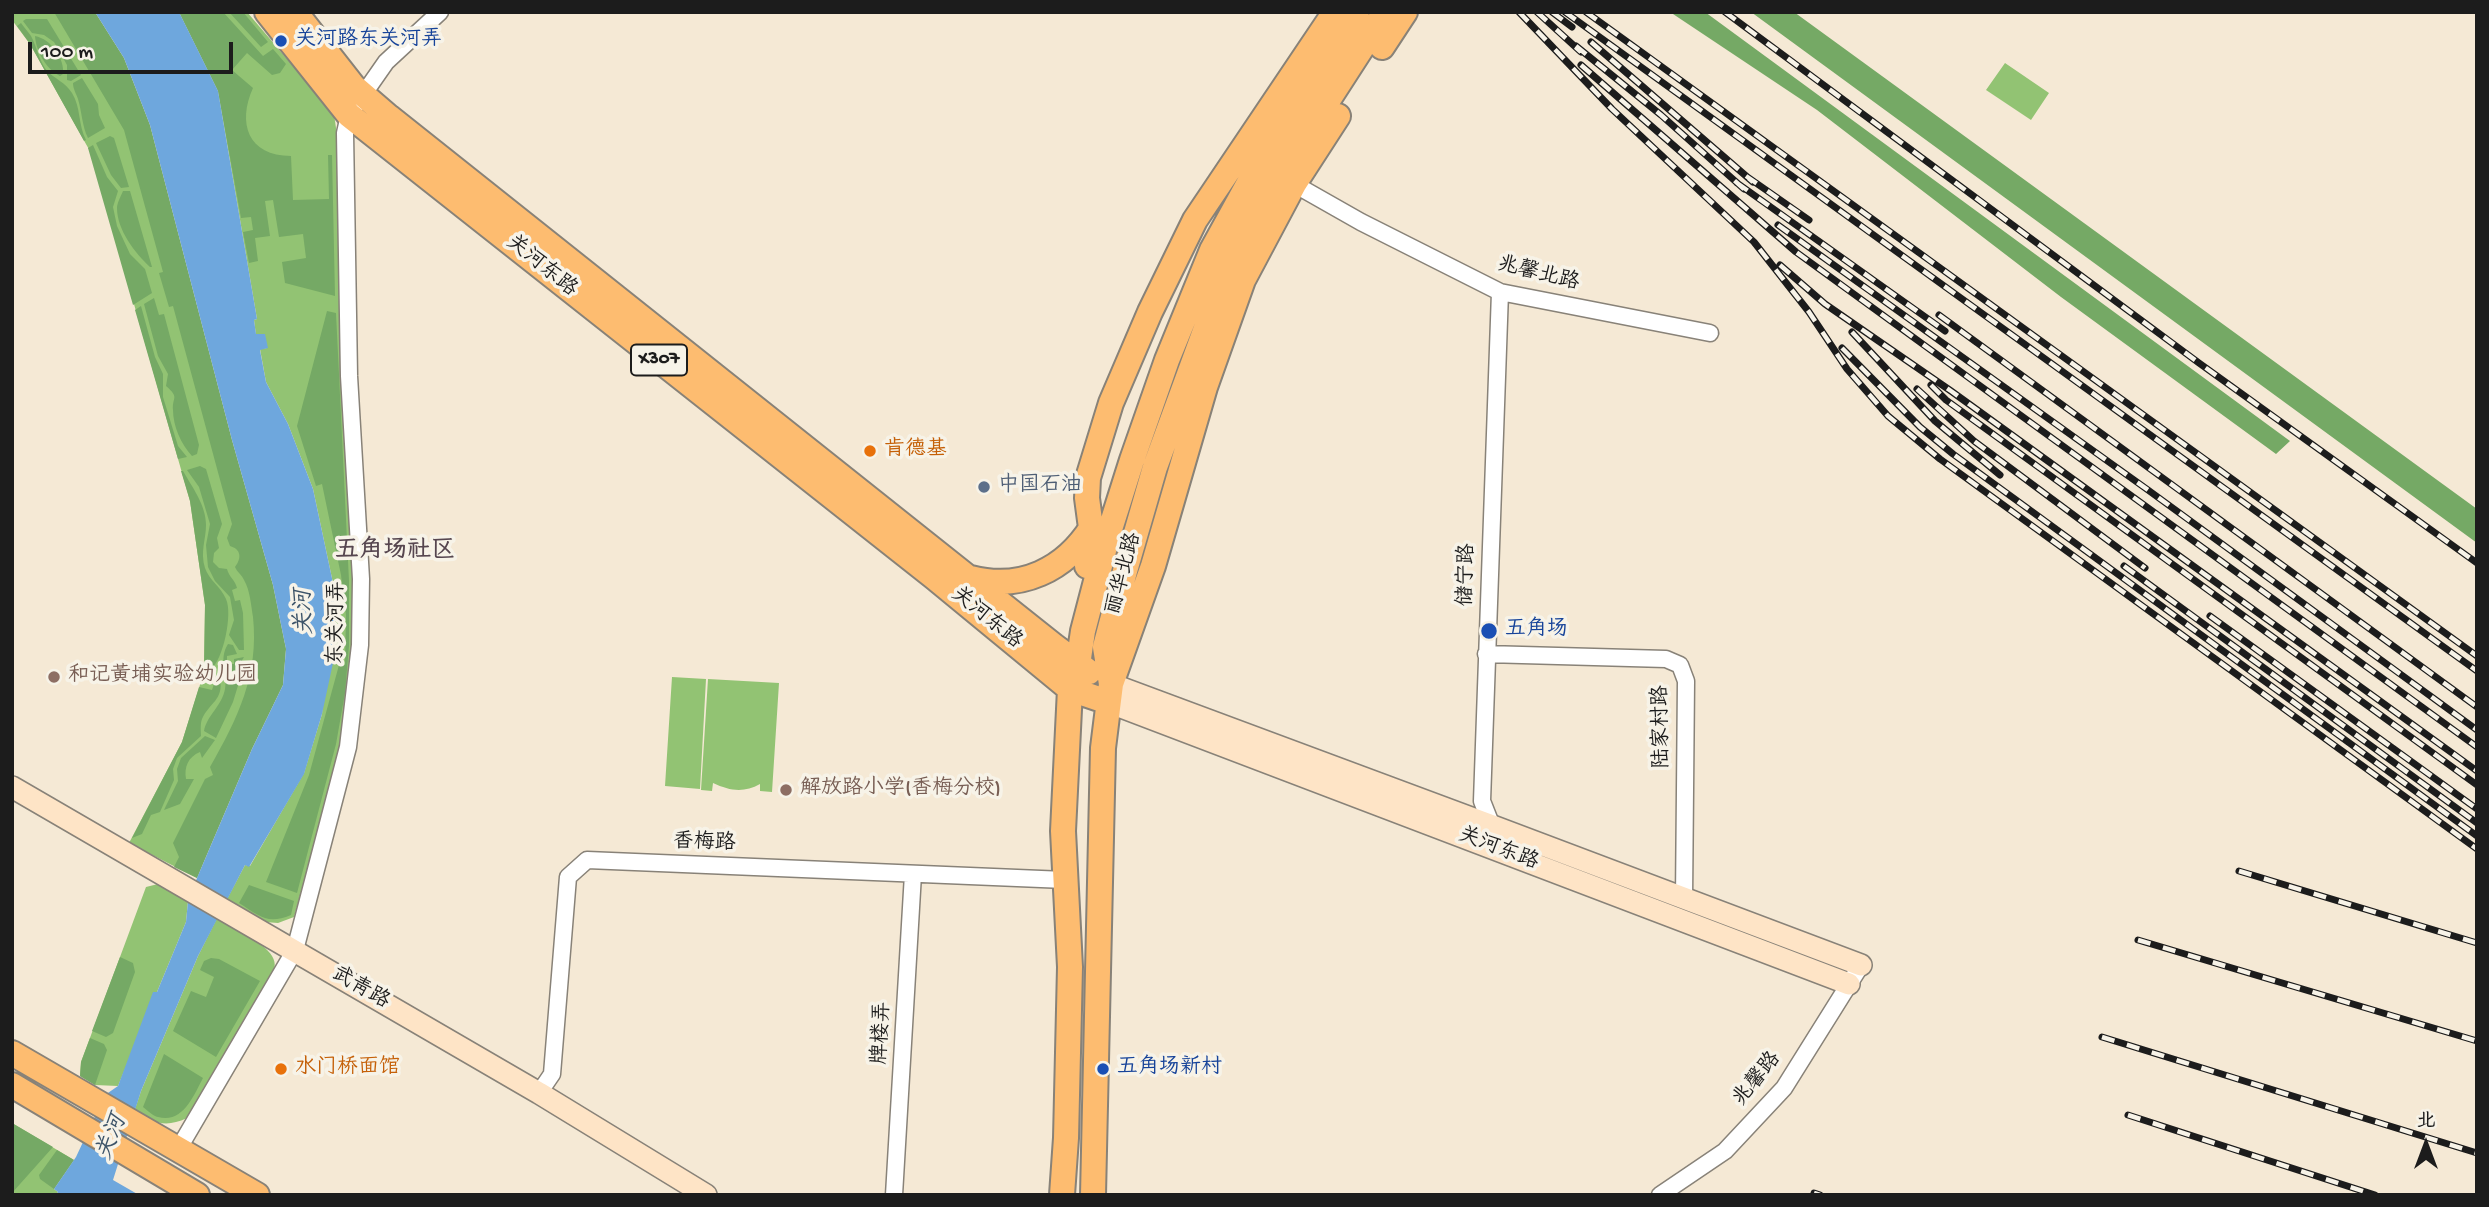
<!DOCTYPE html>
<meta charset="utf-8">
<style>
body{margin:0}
#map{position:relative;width:2489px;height:1207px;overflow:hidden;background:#f5e9d5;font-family:"Gochi Hand","LXGW WenKai TC",sans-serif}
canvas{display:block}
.frame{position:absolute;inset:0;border:14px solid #1c1c1c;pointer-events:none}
.north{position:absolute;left:2391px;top:1109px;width:70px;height:70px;-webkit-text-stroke:5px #f7f3e8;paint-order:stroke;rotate:0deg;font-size:19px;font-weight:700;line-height:28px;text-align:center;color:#1c1c1c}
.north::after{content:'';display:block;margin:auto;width:24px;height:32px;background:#1c1c1c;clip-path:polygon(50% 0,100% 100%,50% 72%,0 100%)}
.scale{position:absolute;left:28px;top:42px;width:205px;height:32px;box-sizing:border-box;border:4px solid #1c1c1c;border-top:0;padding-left:9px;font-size:21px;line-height:24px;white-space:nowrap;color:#1c1c1c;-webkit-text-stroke:5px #f7f3e8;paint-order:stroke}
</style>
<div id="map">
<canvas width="2489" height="1207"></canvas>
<div class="frame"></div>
<div class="north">北</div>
<div class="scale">100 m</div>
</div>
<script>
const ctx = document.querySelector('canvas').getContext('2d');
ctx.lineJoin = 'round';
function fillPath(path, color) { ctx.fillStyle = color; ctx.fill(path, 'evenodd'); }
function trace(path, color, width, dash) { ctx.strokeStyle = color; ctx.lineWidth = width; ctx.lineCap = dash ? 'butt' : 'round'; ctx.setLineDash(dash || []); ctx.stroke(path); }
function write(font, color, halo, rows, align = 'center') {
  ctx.font = font + ' "Gochi Hand","LXGW WenKai TC",sans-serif'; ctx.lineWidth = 7; ctx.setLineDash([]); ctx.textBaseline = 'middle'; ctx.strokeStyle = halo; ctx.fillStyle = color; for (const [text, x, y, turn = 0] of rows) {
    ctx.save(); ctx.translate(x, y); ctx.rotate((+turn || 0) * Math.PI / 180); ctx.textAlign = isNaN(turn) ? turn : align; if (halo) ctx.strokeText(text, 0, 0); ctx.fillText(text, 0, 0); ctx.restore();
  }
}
fillPath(new Path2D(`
 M12 12H95L286 649 197 878 129 843 182 742 204 672 205 605 190 501 91 153 30 44 12 20Z
 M179 12H247L334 114 336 128 342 376 353 580V645L341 744 298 903 294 917 278 923 265 922 227 899 245 865 250 866 304 773 322 714 333 583 313 489 288 424 266 382 260 349 267 348 256 335 254 320 257 319 218 91Z
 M2005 63 2049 93 2031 120 1986 90Z
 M672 677 706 679 700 789 665 786Z
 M708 679 779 683 772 792 760 791V784C744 793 730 791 713 783L712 791 701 790Z
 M158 884 188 901 186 922 118 1086 95 1085 80 1076 81 1062 146 887Z
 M217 918C231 927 264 942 272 956 277 964 274 970 272 977L187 1118C166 1128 154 1123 134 1112L141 1091 198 956Z
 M12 1123 74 1160 54 1189 58 1192 56 1195H12Z`), '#92c373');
fillPath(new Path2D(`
 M54 12H95L124 58 150 125 232 440 273 585 286 649 283 685 252 749 197 878 174 867 179 857 173 843 205 779 213 775 210 767C238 718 259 675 253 617 251 605 250 590 244 580 242 575 237 572 235 567 242 558 241 549 230 546L227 538 232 524 173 306 169 307 159 273 163 272 124 130Z
 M179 12H223L263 56 273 49 286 64 280 73 272 75 247 53 232 70 253 88C237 123 248 156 291 156L293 200 329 199 328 155H332L335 296 285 283 282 262 306 258 303 234 279 237 273 200 265 201 270 236 255 238 258 261 249 263 243 232 253 230 251 217 241 218 218 91Z
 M229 12H243L268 42 261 47Z
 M1670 12H1705L2290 441 2276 454 2061 297 1817 110Z
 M1751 12H1794L2477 509V543Z
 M26 19H47L81 75 71 81 67 80V65L54 42 44 35 32 33 23 21Z
 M21 23C24 27 28 32 31 36 37 47 39 61 47 71 55 79 65 82 72 93 81 107 78 125 86 140L84 141 30 44 17 26Z
 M35 36C51 39 65 59 63 74L60 76C46 69 36 51 35 36Z
 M82 78 98 104 99 115 105 128 88 138C82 126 82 112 78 99 76 93 73 89 73 83Z
 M110 136 114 138 129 187 121 188 111 175 96 143Z
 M93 145 107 177 118 191 113 207 117 226 130 254 145 269 152 293 133 305 88 148Z
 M123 191H130L152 267H150C135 253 117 230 117 208 117 203 121 196 123 191Z
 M154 298 159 315 164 314 199 445 197 454 192 456C181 444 173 426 173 410 172 397 180 398 166 386L168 374 158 356 144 304Z
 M141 306 155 357 163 374V397L178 446 187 457 178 459 135 310Z
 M327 311 336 313 349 581V646L345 693 336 744 297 893 266 882 309 775 339 665H345L346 615 341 575 322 484 316 486 297 426Z
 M200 466 206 469 222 524 217 538 219 548 214 553 213 562 219 568 227 569C229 577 235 580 237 588L232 590 235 601 240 600 243 613 244 650H239L229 635 234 620 230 597 215 581 208 567 206 545 210 524 199 487 187 470Z
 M181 471H183C192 487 206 505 206 525 206 539 200 552 205 568 209 580 221 587 226 599 233 614 223 660 211 669H204L205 605 190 501Z
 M228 644 233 645 237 654 227 656V664H234V659L244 657 237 669 240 679 233 702 216 738 204 731C207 715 222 706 225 689 228 673 218 660 228 644Z
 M216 678 220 679C224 700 209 703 202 719 200 724 201 732 201 736L177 758 173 769 174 780 160 812 151 815 142 834 132 838 182 742 199 687 212 690Z
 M205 736 215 740 202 758 200 752C188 757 184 767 186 779H194L180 804 164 810 178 781 177 769 181 758Z
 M249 885 294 901 291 915C267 925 260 916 239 903Z
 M120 957 133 963 135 972 113 1033 106 1037 92 1031Z
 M211 958 219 959 260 981 216 1057 173 1031 191 991 206 997 214 977 200 970 204 961Z
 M90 1038 104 1044 107 1050 95 1085 80 1076 81 1062Z
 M164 1054 203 1078C194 1095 183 1124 158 1117 153 1116 147 1110 143 1107Z
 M12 1123 53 1147 12 1193Z
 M57 1150 74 1160 54 1189 40 1179 39 1175Z`), '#75a965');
fillPath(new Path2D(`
 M95 12H179L218 91 257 319 254 320 256 334H265L268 348 260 350 266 382 288 424 313 489 333 583 335 619 333 663 322 714 304 774 249 867 245 865 198 956 141 1091 113 1180 139 1195H56L58 1192 54 1189 76 1157 105 1095 118 1086 153 992H157L186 922 188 901 197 878 252 749 283 685 286 649 273 585 232 440 150 125 124 58Z`), '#6ea7dd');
const street = new Path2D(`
 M1294 184 1361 222 1500 292 1710 333
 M1486 654 1666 659 1680 665 1686 681 1684 899
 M1493 829 1482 801 1500 292
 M539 1093 552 1074 568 877 587 860 1065 880
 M179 1148 295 950 348 747 360 645 361 579 349 376 345 133 349 115 386 62 440 12
 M894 1195 913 874
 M1660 1195 1725 1151 1784 1088 1861 965`);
const secondary = new Path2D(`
 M1111 684 1490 825 1861 965
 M1108 702 1849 984
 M12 787 539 1093 706 1195`);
const primary = new Path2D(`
 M267 12 349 115 934 577 1070 689 1108 702
 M295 12 353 86 389 117 1054 646 1089 672
 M1382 47 1405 12
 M1087 566 1091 528 1087 498 1088 478 1111 403 1150 312 1195 220 1335 12
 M971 578C1021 591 1065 570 1092 527
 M1112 681 1153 566 1205 387 1243 280 1294 184 1338 116
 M12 1053 257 1195
 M12 1085 197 1195
 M1062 1195 1066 1138 1070 967 1063 831 1070 689 1078 665 1083 631 1107 539 1132 460 1167 360 1212 250 1256 170 1357 12
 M1093 1195 1103 748 1111 684 1105 647 1125 571 1155 467 1227 271 1281 173 1385 12`);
trace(street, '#888278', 19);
trace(secondary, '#888278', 24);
trace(primary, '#888278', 28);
trace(street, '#fff', 16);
trace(secondary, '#fee4c6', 21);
trace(primary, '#fdbc70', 24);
const rail = new Path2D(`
 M1519 12 1612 109 1754 242 1809 312 1847 369 1888 416 1940 459 2477 849
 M1537 12 1581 52
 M1552 12 1572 27
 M1565 12 2477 671
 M1586 12 2477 656
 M1725 12 2199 363 2477 563
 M1591 42 1753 182
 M1576 46 1661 115 1744 189
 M1581 65 1796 252 2477 747
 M1746 176 1809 220
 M1737 183 1945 331
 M1778 225 2148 490 2477 730
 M1780 265 1825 304 1951 391 2477 771
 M1939 315 2477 707
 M1852 332 1935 421 2000 475
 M1842 348 1920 427 1953 454 2477 836
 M1931 385 1946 400 2477 785
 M1917 389 1974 441 2145 568
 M2124 566 2477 823
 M2210 616 2477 809
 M2239 871 2477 943
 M2138 940 2477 1041
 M2102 1037 2477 1153
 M2128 1115 2375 1195
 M1814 1193 1820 1195`);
trace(rail, '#1c1c1c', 7);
trace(rail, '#f7f3e8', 4.5, [13]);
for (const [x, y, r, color] of [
 [281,41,7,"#1a4fb4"],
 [870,451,7,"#e8710a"],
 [984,487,7,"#5c6f8a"],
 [1489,631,9,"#1a4fb4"],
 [54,677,7,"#8d6e63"],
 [786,790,7,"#8d6e63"],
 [281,1069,7,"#e8710a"],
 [1103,1069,7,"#1a4fb4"]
]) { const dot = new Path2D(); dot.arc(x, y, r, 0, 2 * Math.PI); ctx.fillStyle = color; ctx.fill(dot); trace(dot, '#f7f3e8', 2.5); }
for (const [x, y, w] of [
 [659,360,56]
]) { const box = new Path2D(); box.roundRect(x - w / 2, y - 15.5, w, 31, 5); ctx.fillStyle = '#f7f3e8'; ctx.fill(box); trace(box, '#1c1c1c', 2); }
write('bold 19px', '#1c1c1c', null, [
 ["X307",659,360]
]);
write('21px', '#164399', '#f7f3e8', [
 ["关河路东关河弄",295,41],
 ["五角场",1505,631],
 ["五角场新村",1117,1069]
], 'left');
write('21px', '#1c1c1c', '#f7f3e8', [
 ["关河东路",541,267,39],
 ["兆馨北路",1538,275,14],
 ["丽华北路",1125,574,-75],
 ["储宁路",1468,575,-88],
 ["关河东路",986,619,39],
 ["东关河弄",338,623,-89],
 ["陆家村路",1663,727,-91],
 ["香梅路",704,844,2],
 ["关河东路",1498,850,21],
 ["武青路",360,989,30],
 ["牌楼弄",883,1033,-87],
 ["兆馨路",1758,1080,-51]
]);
write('21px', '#c56008', '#f7f3e8', [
 ["肯德基",884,451],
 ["水门桥面馆",295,1069]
], 'left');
write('21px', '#4e5e75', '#f7f3e8', [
 ["中国石油",998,487]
], 'left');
write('21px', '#785e54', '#f7f3e8', [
 ["和记黄埔实验幼儿园",68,677],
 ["解放路小学(香梅分校)",800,790]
], 'left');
write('italic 23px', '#3d5469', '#f7f3e8', [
 ["关河",306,612,-92],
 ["关河",113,1138,-68]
]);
write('bold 24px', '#56464f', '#f7f3e8', [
 ["五角场社区",395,552]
]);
</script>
